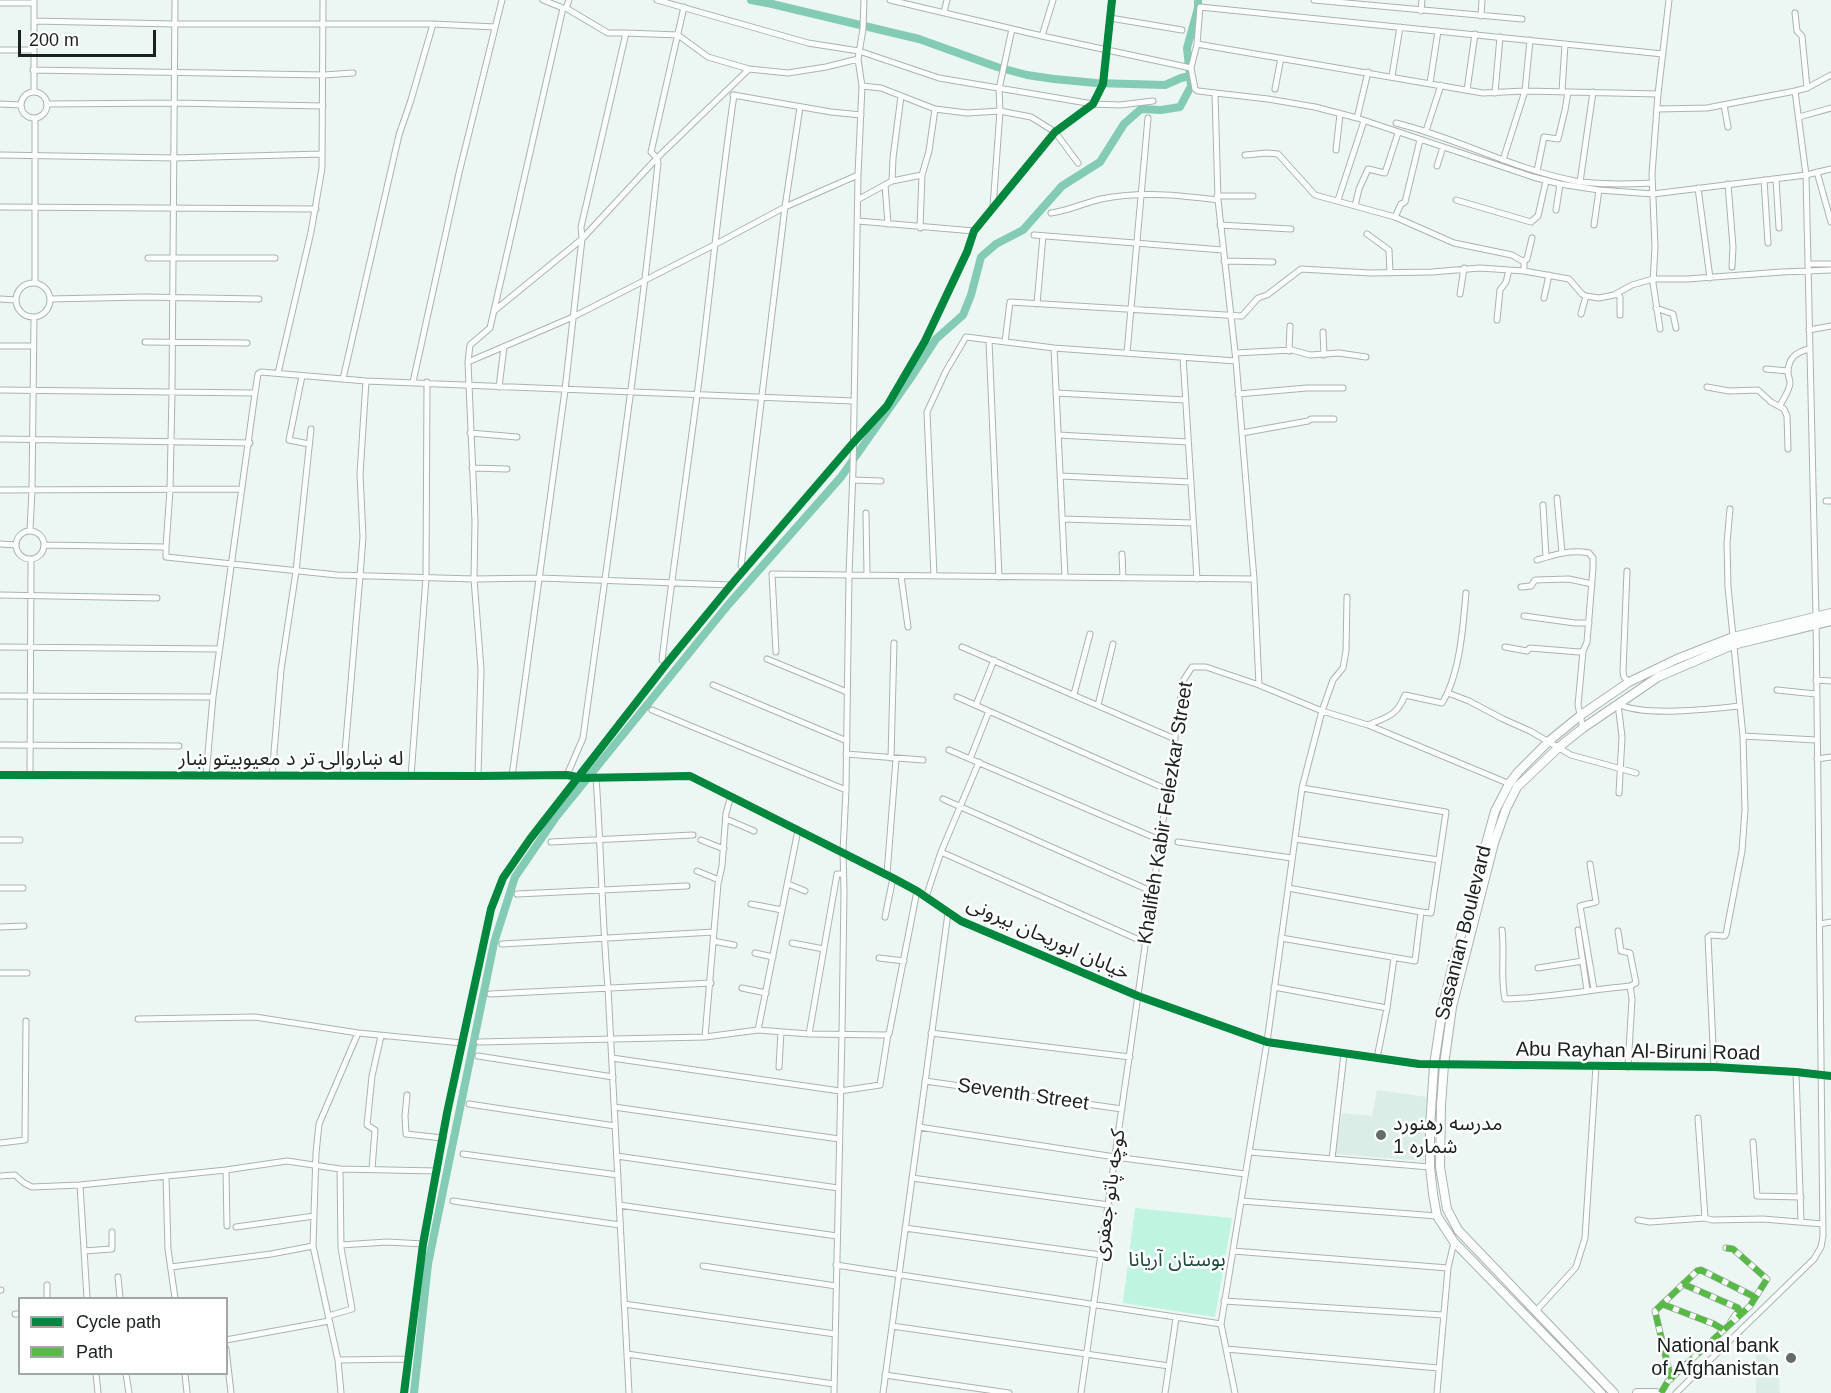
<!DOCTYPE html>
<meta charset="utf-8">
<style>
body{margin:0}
#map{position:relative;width:1831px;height:1393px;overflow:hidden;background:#ecf7f3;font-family:Helvetica,sans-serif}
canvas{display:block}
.legend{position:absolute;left:18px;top:1297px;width:210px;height:78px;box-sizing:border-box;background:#fff;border:2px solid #a3a6a5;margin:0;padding:8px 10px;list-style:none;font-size:18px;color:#1a211e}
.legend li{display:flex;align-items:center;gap:12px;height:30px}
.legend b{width:30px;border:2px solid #a3a6a5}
.scale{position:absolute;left:18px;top:30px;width:138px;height:27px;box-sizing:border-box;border:3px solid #1a211e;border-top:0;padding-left:8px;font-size:18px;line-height:21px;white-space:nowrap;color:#1a211e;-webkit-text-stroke:4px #fff;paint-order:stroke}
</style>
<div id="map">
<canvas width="1831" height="1393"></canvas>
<ul class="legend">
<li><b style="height:8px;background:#00873e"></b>Cycle path</li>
<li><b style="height:8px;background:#58b947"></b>Path</li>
</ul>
<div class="scale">200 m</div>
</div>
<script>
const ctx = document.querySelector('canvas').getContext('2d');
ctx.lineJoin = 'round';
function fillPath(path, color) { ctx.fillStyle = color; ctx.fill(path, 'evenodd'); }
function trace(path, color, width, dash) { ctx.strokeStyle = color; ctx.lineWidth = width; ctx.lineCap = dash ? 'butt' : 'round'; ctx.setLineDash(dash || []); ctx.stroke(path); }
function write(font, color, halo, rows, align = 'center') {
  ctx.font = font + ' Helvetica,"Noto Sans Arabic",sans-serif'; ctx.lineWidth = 5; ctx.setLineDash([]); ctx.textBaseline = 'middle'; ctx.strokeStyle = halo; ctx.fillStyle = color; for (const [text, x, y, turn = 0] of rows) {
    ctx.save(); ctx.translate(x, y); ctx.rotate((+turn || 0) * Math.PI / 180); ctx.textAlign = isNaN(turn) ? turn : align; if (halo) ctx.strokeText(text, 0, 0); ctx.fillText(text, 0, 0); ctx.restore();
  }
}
fillPath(new Path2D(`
 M1377 1090 1427 1097 1424 1161 1335 1154 1342 1113 1372 1116Z
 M1761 1351 1777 1367 1779 1366 1780 1393H1756V1354Z`), '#daeee7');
fillPath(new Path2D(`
 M1135 1208 1232 1218 1215 1317 1123 1303Z`), '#bff4e1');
trace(new Path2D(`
 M751 0 772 4 919 39 997 67 1027 75 1054 79 1096 83 1165 85 1181 78 1190 76
 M414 1393 428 1264 494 943 515 877 556 817 728 605 841 477 910 379 936 339 963 315 971 295 981 257 996 244 1023 230 1062 186 1100 162 1124 124 1141 109 1161 110 1180 107 1191 86 1187 48 1198 8V0`), '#84cbb5', 8);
const minor = new Path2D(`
 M543 0 563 8
 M657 0 808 43 859 51 939 78 1093 104 1120 105 1153 101
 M890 0 1042 36 1191 68 1197 44 1200 7 1663 54
 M1314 0 1522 19
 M0 3H34
 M1421 11 1422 0
 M944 12 947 0
 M1795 13 1797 31 1802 36 1807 88
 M1481 16 1482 0
 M1110 18 1182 30
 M34 21 175 24H433L495 27
 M626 33 678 35 708 57 749 69
 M1042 36 1053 0
 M1197 44 1483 93 1525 91 1658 94
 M0 50H34
 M1191 68 1195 89 1198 91 1268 99 1315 107 1357 118 1533 177 1560 184 1599 190 1653 194 1806 175 1831 169
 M33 70 324 75 353 73
 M1392 76 1400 27
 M1430 83 1438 31
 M862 86 881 88 935 109 967 113 1000 111 1031 117 1055 132 1078 163
 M1275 89 1281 58
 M1467 90 1475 34
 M1562 91 1565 44
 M34 92V0
 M21 105a13 13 0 1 1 26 0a13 13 0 1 1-26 0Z
 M1215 93 1218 200 1236 361 1254 579 1259 685 1322 711 1368 725 1510 784
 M1495 93 1500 37
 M733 95 831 112 861 115
 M0 104 21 105
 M47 104 174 103 323 106
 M1724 105 1728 127
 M1657 109 1707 108 1795 91 1807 88 1831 75
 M1799 117 1831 108
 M35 118V283
 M1357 118 1368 72
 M1396 123C1457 138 1513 169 1575 181 1601 185 1626 184 1652 183
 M1426 131 1441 85
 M1336 150 1340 114
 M0 155 174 158 322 154
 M1245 155 1267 153 1278 154 1315 195 1395 217 1454 243 1512 255 1524 262V271
 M1503 160 1525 91 1530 40
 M1437 166 1443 147
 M1537 171 1544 137 1558 139 1565 110 1568 92
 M1817 172 1831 222
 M1776 179 1779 228
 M1764 180 1768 243
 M892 181 893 158 901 96
 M1580 182 1593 92
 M1728 184 1733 247 1732 267
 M885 185 888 224
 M1698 188 1710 278
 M1217 196H1253
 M859 199 892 181 922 175
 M1338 200 1364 121
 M1456 200 1531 222 1538 216 1546 181
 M1355 206 1359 189 1368 169 1385 173 1398 133
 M0 207 316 209
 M993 207 1000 111 999 89 1012 29
 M1556 210 1560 184
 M1051 213C1068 211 1084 203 1101 199 1140 191 1178 195 1218 200
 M1395 217 1401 204 1405 202 1420 140
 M858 221 974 231
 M1220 225 1291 229
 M1594 225 1599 190
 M920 228 922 175 929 151 935 109
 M1367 234 1389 250 1390 273
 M1034 235 1223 250
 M148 258H275
 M1224 261 1273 262
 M1523 261 1527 259 1532 238
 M1808 264H1831
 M16 300a17 17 0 1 1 34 0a17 17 0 1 1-34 0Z
 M1460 294 1464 268
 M1617 294 1620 297V315
 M1544 298 1549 275
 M0 299 16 300
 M50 299 144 297 259 299
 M1037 304 1043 236
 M1656 308 1673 314 1676 328
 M494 311 582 239 657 158 749 69 788 73 826 67 858 59
 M1581 314 1586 296
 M1497 320 1500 290 1506 282 1509 270
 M1660 329 1653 283 1655 247 1652 174 1658 94 1669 0
 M1809 330 1831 326
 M1323 332 1324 355
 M989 341 999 577
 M145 342 247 343
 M1005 342 1010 302 1242 316 1258 298 1267 295 1301 269 1370 273 1432 272 1480 268 1524 271 1569 279 1582 294 1586 296 1599 298 1614 295 1632 285 1653 279H1687L1782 272 1831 270
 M0 346H33
 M1054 348 1065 577
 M1289 351 1290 326
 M1127 353 1148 118
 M1235 353 1292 350 1310 355 1339 353 1366 357
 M1183 357 1197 579
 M468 362 573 317 716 244 785 207 858 175
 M1766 369 1788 371
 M278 373 311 232 322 168 323 0
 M302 376 289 440 309 444
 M343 379 399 135 411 100 433 24
 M413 382 459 173 502 0
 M499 387 504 347
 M1707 387 1729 391 1758 390 1771 402 1784 409 1787 416 1788 449
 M0 390 255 393 258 374 261 372 366 381 853 401
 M1056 393 1185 400
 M1238 394 1307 388H1343
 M1780 406C1783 399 1790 390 1790 383 1790 379 1788 376 1788 373 1788 358 1796 352 1809 349
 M470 433 517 437
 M1242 433 1308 421 1311 419H1334
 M1058 435 1188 442
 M0 439 250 443
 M472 468 507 469
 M1060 476 1191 482
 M853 480 881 481
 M0 490 242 489
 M1557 498 1562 553
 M1826 501H1831
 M1543 505 1546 557
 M866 513 867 575
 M1062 519 1193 523
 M30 530 32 490 34 317
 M16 545a14 14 0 1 1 28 0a14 14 0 1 1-28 0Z
 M0 544 16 545
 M44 545 166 547V557L337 575 474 579 540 578 731 585
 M166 547 170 490 172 392 175 0
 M1122 554 1123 578
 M1537 560C1553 555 1572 549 1589 553L1593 558V568L1587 642 1583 651 1578 705 1583 728
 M744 570 741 566 785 207 800 107
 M1627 571 1623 672 1624 677 1629 682
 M901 576 908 627
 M934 576 927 412 946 371 966 337 1054 348 1236 361
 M1521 587 1531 586 1535 580 1569 579 1592 584
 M0 595 157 598
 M1524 616 1575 623H1589
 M0 647 219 649
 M962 647 1175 739
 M1505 647 1527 651 1530 648 1579 652 1583 651
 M776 652 772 574 849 575 853 470 858 175 862 86 858 59 863 29 864 0
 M767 659 847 692
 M667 663 662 660C673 567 687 474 699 380 711 285 720 190 734 95
 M1816 680 1831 681
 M713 685 847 741
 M1777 690 1816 694
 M1448 693 1469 701 1503 719 1530 731 1571 755 1636 773
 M1074 694 1090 634
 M0 696 213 697
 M957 697 1168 790
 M1618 704C1645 717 1709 709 1740 706
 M1618 704 1622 737 1619 793
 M976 705 994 660
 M1098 705 1113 644
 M652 710 846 790
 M1368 725C1387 717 1397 716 1405 695L1442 703C1460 674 1463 627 1466 593
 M1743 736 1816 740
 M0 745 179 746
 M949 750 1160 840
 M846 754 923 760
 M891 758 894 643
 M970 759 989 711
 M1817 759 1831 757
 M0 775 478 776 567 775 582 778 690 776 893 878 917 891 961 921 1138 996 1267 1042 1419 1064 1714 1067 1796 1072 1831 1076
 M30 775 31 559
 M567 775 583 738C609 547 638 355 658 163L657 158 651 152 684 7
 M206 776 213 697 255 393
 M272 776 281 670 296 571 311 429
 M343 776 360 576 363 537 360 474 366 381
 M411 776 426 578 427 382
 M478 776 481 669 474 579 475 521 468 362 470 345 490 328 563 8H566L569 0
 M512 776 565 390 582 239 581 227 626 33H608L566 8
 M596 777C601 848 602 918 608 988L629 1393
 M943 799 1153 892
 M726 819 754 831
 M1295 839 1439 860
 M0 840H20
 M701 840 724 849
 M551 842 693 835
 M1178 842 1292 858
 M941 852 1146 943
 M1590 864 1596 902 1580 906 1594 989
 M697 871 719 880
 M887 874 896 759
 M788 884 805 891
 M0 888H23
 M1288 888 1421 912
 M517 894 687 886
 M926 897 941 852 979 762
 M751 904 782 910
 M885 917 893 878
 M1820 924 1831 922
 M0 927 24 926
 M1502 930C1505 953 1500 977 1505 999 1547 998 1588 990 1630 986
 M1578 930 1587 990
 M1618 931 1621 951 1630 953 1636 983 1630 986 1632 999 1628 1067
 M1281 938 1415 961 1421 912 1431 913 1446 812 1302 788
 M713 941 734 945
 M792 943 824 949
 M502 944 714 932
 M755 953 773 957
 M879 958 904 961
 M1538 968 1583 961
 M0 973H27
 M1274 987 1387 1008
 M742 988 766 993
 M490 994 711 983
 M138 1019 255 1017 358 1033
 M758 1030 798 830
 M931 1033 1130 1057
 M809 1034 837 874H843
 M705 1037 718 884 722 866 726 813 731 796
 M479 1042 705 1037 758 1030 809 1034 887 1035 889 1034 917 891
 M478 1056 613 1077
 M612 1058 840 1091 880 1085 888 1034
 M1377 1058 1387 1008 1394 958
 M779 1067 781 1032
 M1714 1067 1708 937 1711 935 1725 936 1726 934 1742 851 1745 810 1743 736 1728 587 1727 543 1730 509
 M1796 1072 1801 1222
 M925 1081 1122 1109
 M407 1095 405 1116 406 1134 443 1138
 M469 1104 615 1126
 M614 1107 839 1139
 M1698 1118 1705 1218 1712 1220 1763 1219 1823 1224
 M919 1127 1115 1157 1245 1174
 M1753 1142 1757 1196 1801 1197
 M0 1143 25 1140 26 1021
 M1249 1152 1430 1167
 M463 1154 618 1175
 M617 1156 838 1188
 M1332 1159 1344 1054
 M372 1169 375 1130 367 1125 372 1076 381 1036
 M226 1170 227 1226
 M0 1176 15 1175 24 1183 32 1187 80 1185 226 1170 287 1161 340 1169 437 1171
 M166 1176 168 1249 175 1298
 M912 1178 1109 1205
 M80 1185 87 1298
 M453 1201 620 1225
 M1241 1201 1437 1216
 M619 1205 837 1236
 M1638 1220 1650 1222 1705 1218
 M236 1227 314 1216
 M905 1228 1101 1255
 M341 1245 387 1242 423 1244
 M84 1251 112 1249V1232
 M1233 1251 1448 1268
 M836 1265 1221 1324
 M703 1266 836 1286
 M171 1267 271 1254 313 1246
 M118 1277 120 1298
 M1683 1284 1738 1308 1739 1310 1731 1321
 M47 1285V1298
 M0 1290H1
 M1224 1301 1443 1315
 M624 1304 835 1334
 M1662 1304 1714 1324 1724 1330
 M1535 1312 1576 1267 1585 1238 1596 1066
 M15 1314H20
 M328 1316 352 1309 341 1248 340 1169
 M892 1326 1169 1366
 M226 1340 329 1321
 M226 1349 231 1393
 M1226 1349 1438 1368
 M627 1354 834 1384
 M338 1360 408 1359
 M96 1374 98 1393
 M126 1374 129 1393
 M185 1374 187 1393
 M885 1375 1009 1393
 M1671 1379 1655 1311 1697 1271 1701 1270 1755 1297
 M341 1393 338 1360 313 1246 316 1153 319 1124 358 1033 462 1043
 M404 1393 423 1244 447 1113 491 909 503 878 530 839 667 663 731 585 853 443 887 406 925 341 967 252 974 231 1055 132 1093 104 1103 84 1112 0
 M834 1393 842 1034 844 892 843 851 846 790 849 575 1254 579
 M883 1393 948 913
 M1081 1393 1183 681 1192 667H1206L1259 685
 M1165 1393 1176 1318
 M1235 1393 1221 1324 1267 1042 1302 788 1322 711 1333 680 1343 668 1346 651 1347 597
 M1437 1393 1448 1268 1454 1242
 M1661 1393 1668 1381 1750 1306 1767 1279 1733 1249 1726 1248
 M1676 1393 1814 1259 1821 1247 1823 1236 1816 616 1806 175 1795 91`);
const highway = new Path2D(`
 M1601 1393 1454 1242 1437 1216 1433 1194 1430 1167V1127L1434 1065 1443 1005 1452 968 1495 811 1509 784 1518 772 1549 741 1581 715 1629 682 1677 659 1733 637 1831 613
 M1614 1393 1458 1230 1447 1209 1440 1167 1441 1105 1444 1065 1452 1007 1494 843 1506 809 1517 787 1559 747 1583 728 1658 677 1733 645 1831 621
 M1637 1393H1656`);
trace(minor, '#abb3b0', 7);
trace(highway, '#abb3b0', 10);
trace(minor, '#fcfefd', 5);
trace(highway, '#fcfefd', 8);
trace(new Path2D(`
 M1683 1284 1738 1308 1739 1310 1733 1318
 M1662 1304 1714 1324 1724 1330
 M1671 1379 1655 1311 1697 1271 1701 1270 1755 1297
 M1661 1393 1668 1381 1750 1306 1767 1279 1733 1249 1726 1248`), '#58b947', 6, [12, 6]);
trace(new Path2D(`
 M0 775 478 776 567 775 582 778 690 776 893 878 917 891 961 921 1138 996 1267 1042 1419 1064 1714 1067 1796 1072 1831 1076
 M404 1393 423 1244 447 1113 491 909 503 878 530 839 667 663 731 585 853 443 887 406 925 341 967 252 974 231 1055 132 1093 104 1103 84 1112 0`), '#00873e', 8);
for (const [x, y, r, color] of [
 [1381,1135,6,"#646c69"],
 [1791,1358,6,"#646c69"]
]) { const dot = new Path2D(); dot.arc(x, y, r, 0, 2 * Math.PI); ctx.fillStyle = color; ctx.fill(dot); trace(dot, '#fff', 2); }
write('20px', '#1a211e', '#fff', [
 ["له ښاروالۍ تر د معیوبیتو ښار",291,759],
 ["Khalifeh Kabir Felezkar Street",1166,813,-81],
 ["Sasanian Boulevard",1464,933,-76],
 ["خیابان ابوریحان بیرونی",1048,939,24],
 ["Abu Rayhan Al-Biruni Road",1638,1052,1],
 ["Seventh Street",1023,1095,8],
 ["کوچه پاتو جعفری",1110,1195,-82]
]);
write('20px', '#1a211e', '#fff', [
 ["مدرسه رهنورد",1393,1124],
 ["شماره 1",1393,1147],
 ["National bank",1779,1346,"right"],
 ["of Afghanistan",1779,1369,"right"]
], 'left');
write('20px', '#1e483b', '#fff', [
 ["بوستان آریانا",1177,1260]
]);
</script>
